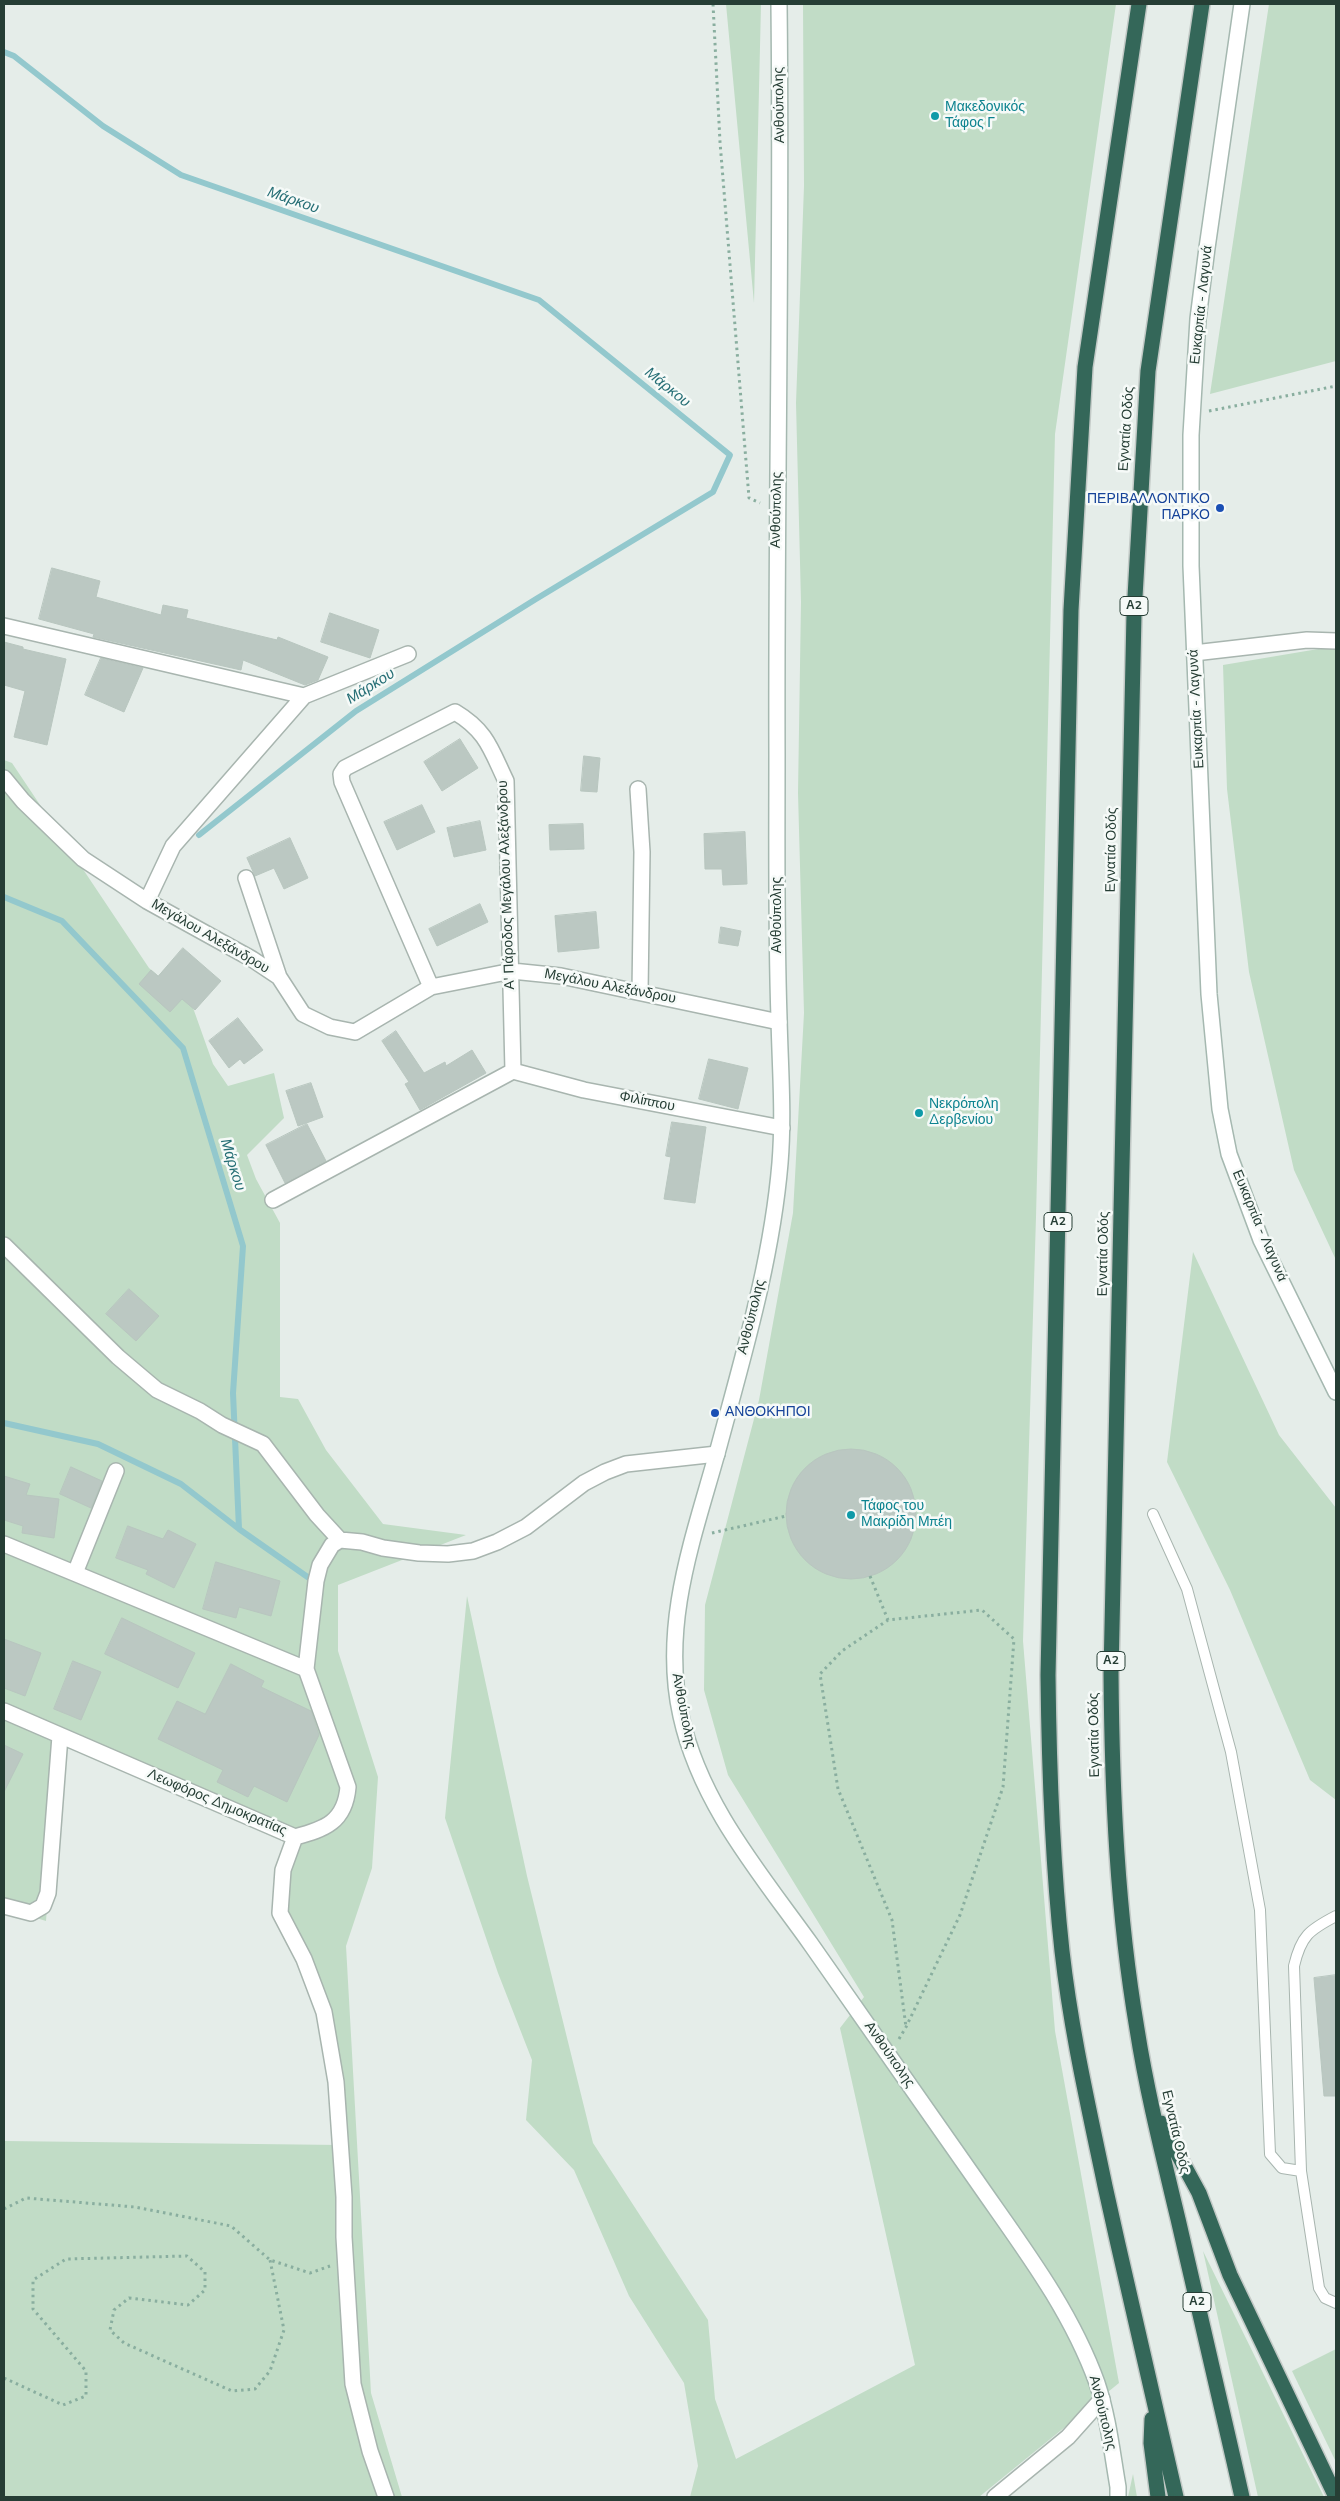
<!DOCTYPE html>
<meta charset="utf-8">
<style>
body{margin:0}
#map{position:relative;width:1340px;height:2501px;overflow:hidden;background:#e5ede9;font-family:"Nunito Sans",sans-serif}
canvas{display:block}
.frame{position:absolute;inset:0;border:5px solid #263e35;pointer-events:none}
</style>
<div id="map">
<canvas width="1340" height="2501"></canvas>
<div class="frame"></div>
</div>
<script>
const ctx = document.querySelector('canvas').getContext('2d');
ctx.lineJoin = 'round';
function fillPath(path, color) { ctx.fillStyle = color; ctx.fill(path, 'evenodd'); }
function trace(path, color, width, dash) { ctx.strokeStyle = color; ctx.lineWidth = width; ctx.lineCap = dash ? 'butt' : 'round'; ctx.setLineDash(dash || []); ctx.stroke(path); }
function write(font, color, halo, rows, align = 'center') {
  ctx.font = font + ' "Nunito Sans",sans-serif'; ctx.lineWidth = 5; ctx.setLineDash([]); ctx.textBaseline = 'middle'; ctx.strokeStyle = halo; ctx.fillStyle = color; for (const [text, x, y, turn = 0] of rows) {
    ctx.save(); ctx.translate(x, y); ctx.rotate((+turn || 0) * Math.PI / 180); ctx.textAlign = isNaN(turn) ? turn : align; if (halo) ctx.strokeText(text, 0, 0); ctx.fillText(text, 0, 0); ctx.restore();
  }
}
fillPath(new Path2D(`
 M726 4H761L754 303Z
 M803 4H1116L1055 434 1036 1217 1023 1641 1055 2031 1119 2383 979 2497H690L698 2466 684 2383 629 2296 574 2170 526 2120 532 2060 498 1973 445 1818 467 1596 527 1876 593 2143 708 2320 715 2399 736 2459 915 2365 840 2028 864 1997 728 1775 704 1690 705 1605 759 1400 793 1213 804 1013 798 793 801 602 796 403 804 186Z
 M1269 4H1336V361L1210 394Z
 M1336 646V1260L1294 1170 1249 972 1227 789 1223 665Z
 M4 760 12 763 149 968 192 1005 213 1064 228 1086 274 1073 284 1118 247 1155 256 1179 280 1223V1397L298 1399 326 1450 383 1524 466 1535 338 1585V1651L378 1777 372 1868 346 1946 371 2393 402 2497H4V2141L340 2145 324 2012 280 1913 294 1837 60 1736 46 1921 4 1908Z
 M1193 1252 1279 1435 1336 1508V1800L1310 1780 1230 1590 1167 1462Z
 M1203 2251 1324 2497H1258Z
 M1336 2349V2462L1292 2371Z
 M1133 2474 1137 2497H1128Z`), '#c1dcc6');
trace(new Path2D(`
 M4 52 14 56 103 126 181 175 539 300 730 455 713 492 536 599 356 711 199 835
 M4 897 62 921 183 1048 243 1246 233 1393 239 1529 309 1578
 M4 1423 98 1444 181 1484 239 1529`), '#93c8cd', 6);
const building = new Path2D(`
 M52 568 100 581 96 597 161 615 163 605 188 610 186 618 277 640 278 637 328 657 318 680 305 685 243 660 241 670 93 637 94 634 39 619Z
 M330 613 379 630 370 658 321 642Z
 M4 642 23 647V649L66 659 47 745 14 737 25 691 4 685Z
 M101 658 143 668 124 712 85 695Z
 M460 739 478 768 442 791 424 762Z
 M584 756 600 758 597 792 581 791Z
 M422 805 435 832 397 850 384 822Z
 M480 821 486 850 454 857 447 828Z
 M583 824 584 849 550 850 549 825Z
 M745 832 747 884 723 885 722 869H705L704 834Z
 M290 838 308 878 284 889 274 868 255 876 247 858Z
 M480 904 488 922 437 946 429 929Z
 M596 912 599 948 558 952 555 916Z
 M721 927 741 931 738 946 719 943Z
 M183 948 221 981 195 1010 182 999 170 1012 139 984 151 970 158 976Z
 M238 1018 263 1050 244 1064 240 1059 229 1068 209 1041Z
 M396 1031 424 1073 445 1062 446 1066 472 1050 486 1073 420 1110 405 1084 409 1082 382 1041Z
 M709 1059 748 1068 738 1109 699 1099Z
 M311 1083 323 1117 298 1126 286 1091Z
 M672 1122 706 1127 695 1203 664 1199 671 1157 666 1156Z
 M307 1124 326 1161 285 1183 266 1145Z
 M129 1289 159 1316 136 1341 106 1314Z
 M786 1514a65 65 0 1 1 130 0a65 65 0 1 1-130 0Z
 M71 1467 102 1481 91 1508 60 1494Z
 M4 1476 30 1484 26 1495 59 1499 54 1538 22 1533 23 1526 4 1520Z
 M128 1526 163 1539 168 1530 196 1544 174 1588 146 1574 148 1570 116 1558Z
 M216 1562 280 1581 271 1616 239 1607 236 1618 203 1609Z
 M122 1618 195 1653 178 1688 105 1654Z
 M4 1639 41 1653 25 1696 4 1688Z
 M73 1661 101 1672 81 1720 54 1709Z
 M231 1664 264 1681 261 1687 311 1711 319 1735 287 1802 254 1786 248 1797 217 1782 223 1770 158 1739 177 1701 205 1714Z
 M4 1745 23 1754 4 1792Z
 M1336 1975V2096H1324L1314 1978Z`);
fillPath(building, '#bbc8c2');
trace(building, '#b8c6bf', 1);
const lane = new Path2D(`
 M1153 1514 1187 1589 1231 1752 1260 1910 1270 2154 1282 2168 1301 2171 1319 2288 1325 2298 1336 2303
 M1301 2171 1294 1966C1301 1936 1309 1930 1336 1916`);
const street = new Path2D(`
 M4 626 304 696
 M1194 653 1307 640 1336 641
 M4 778 23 801 83 859 147 901 252 959 279 977 303 1014 330 1027 355 1032 431 987 512 971 561 976 779 1022
 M638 789 642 852 640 992
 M246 878 279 977
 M147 901 173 846 304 696 408 654
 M431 987 342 782 341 774 345 768 455 712C487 731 491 750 506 781L513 1071
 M513 1071 584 1090 782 1128
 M273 1200 513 1071
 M4 1245 118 1357 157 1390 200 1411 222 1425 263 1444 317 1515 340 1540
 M4 1544 306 1669
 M75 1573 116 1471
 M4 1711 295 1837C325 1829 345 1822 348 1787L306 1669 316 1581 320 1565 332 1545 340 1540 362 1542 383 1548 419 1553 448 1554 473 1551 497 1542 526 1527 584 1483 605 1472 626 1464 717 1454
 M295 1837 283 1870 280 1913 304 1959 324 2012 336 2082 344 2197V2237L353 2384 370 2451 386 2497
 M4 1906 31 1913 43 1906 48 1893 60 1736
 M995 2497 1068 2437 1102 2399`);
const secondary = new Path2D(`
 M779 4C782 254 776 504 777 755 777 842 776 930 779 1018 780 1066 784 1114 780 1163 772 1259 744 1353 719 1446 695 1534 660 1623 681 1716 700 1803 759 1872 810 1943 866 2022 921 2101 976 2180 1021 2245 1070 2308 1097 2383 1108 2416 1112 2452 1118 2487V2497
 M1242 4 1207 248 1198 319 1191 435V566L1209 994 1220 1109 1229 1154 1261 1240 1336 1392`);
const highway = new Path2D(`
 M1139 4 1085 367 1071 610 1048 1675C1049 1768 1052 1859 1062 1951 1071 2031 1089 2109 1105 2186 1128 2290 1152 2394 1176 2497
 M1202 4 1148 371 1134 614 1111 1673C1112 1793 1117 1911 1137 2029 1147 2093 1163 2156 1178 2219 1199 2311 1221 2404 1242 2497
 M1161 2123 1199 2193 1230 2275 1336 2497
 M1152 2419 1151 2443 1158 2497`);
trace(lane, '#a8b5af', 12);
trace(street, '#a8b5af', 18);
trace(secondary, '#a5b8b0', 18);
trace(highway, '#c2c9c6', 18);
trace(new Path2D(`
 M713 4 720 142 749 498 760 503
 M1209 411 1336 386
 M712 1533 786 1516
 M870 1576 888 1620
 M899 2039 906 2027 960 1915 1003 1787 1014 1639 982 1610 888 1620 842 1651 820 1674 838 1789 892 1920 906 2027
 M4 2209 26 2198 135 2207 231 2226 270 2260 310 2273 330 2266
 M4 2378 63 2405 86 2396V2371L33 2309V2280L66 2259 187 2256 205 2272V2290L188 2305 129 2298 114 2310 110 2330 124 2343 232 2391 255 2389 270 2371 284 2330 270 2260`), '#89ae9f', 3, [2.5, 4]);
trace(lane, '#fff', 10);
trace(street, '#fff', 15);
trace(secondary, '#fff', 15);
trace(highway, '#346759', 15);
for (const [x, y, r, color] of [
 [935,116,5,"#0f9aa8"],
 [1220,508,5,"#1a4fb4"],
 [919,1113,5,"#0f9aa8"],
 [715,1413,5,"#1a4fb4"],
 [851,1515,5,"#0f9aa8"]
]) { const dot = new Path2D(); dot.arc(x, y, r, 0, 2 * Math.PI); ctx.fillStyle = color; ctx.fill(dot); trace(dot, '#f6faf8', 2); }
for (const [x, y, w] of [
 [1134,606,28],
 [1058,1222,28],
 [1111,1661,28],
 [1197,2302,28]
]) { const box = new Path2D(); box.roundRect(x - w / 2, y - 9.5, w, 19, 4); ctx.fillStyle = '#f6faf8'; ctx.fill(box); trace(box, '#263e35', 1); }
write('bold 12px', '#263e35', null, [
 ["Α2",1134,606],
 ["Α2",1058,1222],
 ["Α2",1111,1661],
 ["Α2",1197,2302]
]);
write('14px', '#263e35', '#f6faf8', [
 ["Ανθούπολης",780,105,-91],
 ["Ευκαρπία - Λαγυνά",1202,305,-84],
 ["Εγνατία Οδός",1127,429,-86],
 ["Ανθούπολης",777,510,-89],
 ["Ευκαρπία - Λαγυνά",1197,709,-93],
 ["Εγνατία Οδός",1112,850,-89],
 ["Α' Πάροδος Μεγάλου Αλεξάνδρου",507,885,-92],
 ["Ανθούπολης",778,915,-90],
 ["Μεγάλου Αλεξάνδρου",210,937,30],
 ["Μεγάλου Αλεξάνδρου",610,987,11],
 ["Φιλίππου",647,1102,11],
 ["Ευκαρπία - Λαγυνά",1259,1226,67],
 ["Εγνατία Οδός",1104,1254,-89],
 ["Ανθούπολης",752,1317,-76],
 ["Ανθούπολης",683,1711,79],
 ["Εγνατία Οδός",1095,1735,-91],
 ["Λεωφόρος Δημοκρατίας",217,1803,23],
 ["Ανθούπολης",889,2055,55],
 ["Εγνατία Οδός",1175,2132,77],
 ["Ανθούπολης",1102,2413,76]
]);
write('14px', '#0d838f', '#f6faf8', [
 ["Μακεδονικός",945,108],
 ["Τάφος Γ",945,124],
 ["Νεκρόπολη",929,1105],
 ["Δερβενίου",929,1121],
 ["Τάφος του",861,1507],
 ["Μακρίδη Μπέη",861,1523]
], 'left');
write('14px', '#164399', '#f6faf8', [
 ["ΠΕΡΙΒΑΛΛΟΝΤΙΚΟ",1210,500],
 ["ΠΑΡΚΟ",1210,516],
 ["ΑΝΘΟΚΗΠΟΙ",725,1413,"left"]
], 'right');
write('italic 15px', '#256e75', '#f6faf8', [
 ["Μάρκου",293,201,19],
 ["Μάρκου",667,388,39],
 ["Μάρκου",371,687,-32],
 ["Μάρκου",232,1165,73]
]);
</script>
